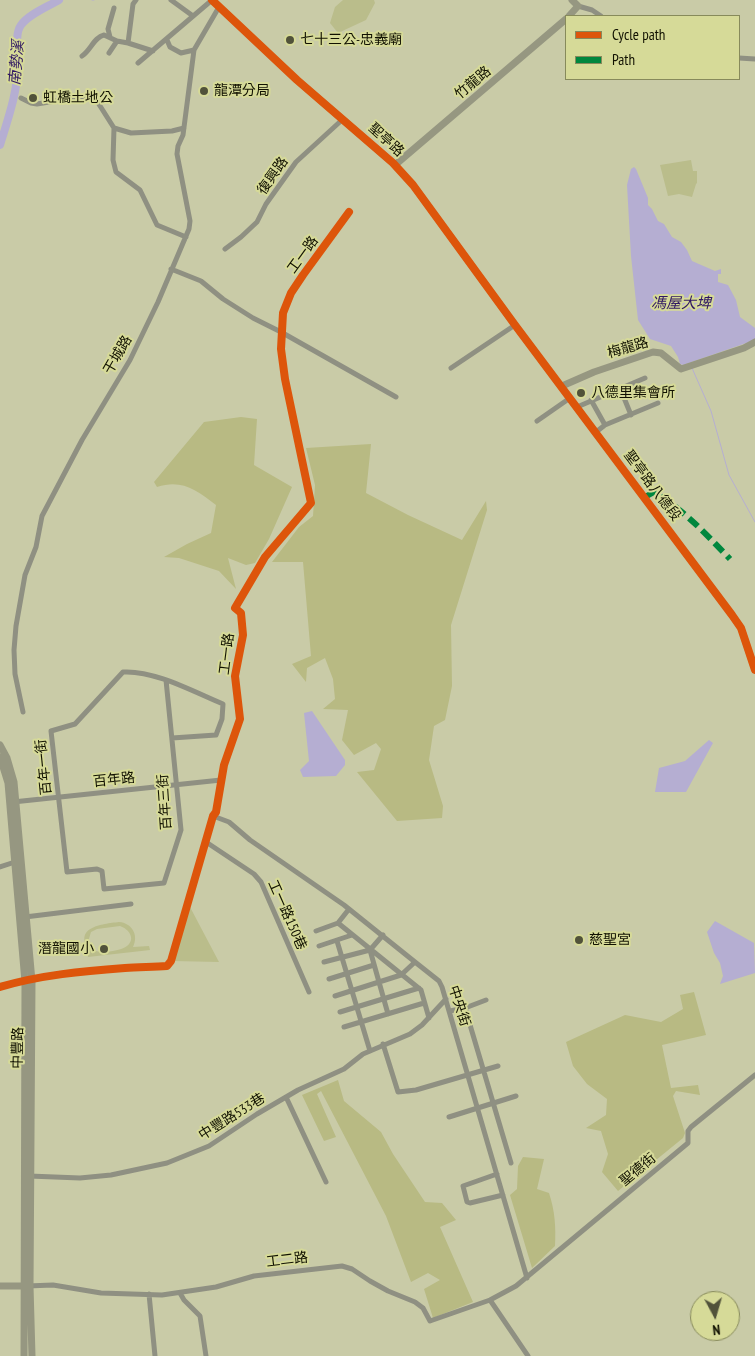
<!DOCTYPE html>
<meta charset="utf-8">
<style>
body{margin:0}
#map{position:relative;width:755px;height:1356px;overflow:hidden;background:#c9cba7;font-family:"PT Sans Narrow",sans-serif}
canvas{display:block}
.legend{position:absolute;left:565px;top:15px;width:175px;height:65px;box-sizing:border-box;background:#d6da98;border:1px solid #878a5b;margin:0;padding:6px 9px;list-style:none;font-size:15px;color:#110}
.legend li{display:flex;align-items:center;gap:10px;height:25px}
.legend b{width:25px;border:1px solid #878a5b}
.north{position:absolute;left:690px;top:1291px;width:50px;height:50px;box-sizing:border-box;background:#d6da98;border:1px solid #878a5b;border-radius:50%;rotate:174deg;font-size:14px;font-weight:700;line-height:20px;text-align:center;color:#110}
.north::after{content:'';display:block;margin:auto;width:18px;height:22px;background:#51523a;clip-path:polygon(50% 0,100% 100%,50% 72%,0 100%)}
</style>
<div id="map">
<canvas width="755" height="1356"></canvas>
<ul class="legend">
<li><b style="height:6px;background:#dd550b"></b>Cycle path</li>
<li><b style="height:6px;background:#00873e"></b>Path</li>
</ul>
<div class="north">N</div>
</div>
<script>
const ctx = document.querySelector('canvas').getContext('2d');
ctx.lineJoin = 'round';
function fillPath(path, color) { ctx.fillStyle = color; ctx.fill(path, 'evenodd'); }
function trace(path, color, width, dash) { ctx.strokeStyle = color; ctx.lineWidth = width; ctx.lineCap = dash ? 'butt' : 'round'; ctx.setLineDash(dash || []); ctx.stroke(path); }
function write(font, color, halo, rows, align = 'center') {
  ctx.font = font + ' "PT Sans Narrow","Noto Sans TC",sans-serif'; ctx.lineWidth = 4; ctx.setLineDash([]); ctx.textBaseline = 'middle'; ctx.strokeStyle = halo; ctx.fillStyle = color; for (const [text, x, y, turn = 0] of rows) {
    ctx.save(); ctx.translate(x, y); ctx.rotate((+turn || 0) * Math.PI / 180); ctx.textAlign = isNaN(turn) ? turn : align; if (halo) ctx.strokeText(text, 0, 0); ctx.fillText(text, 0, 0); ctx.restore();
  }
}
fillPath(new Path2D(`
 M343 0H374L375 3 366 20 338 33 330 23 335 7Z
 M691 160 693 171H697V183L696 184 692 197 679 194 668 196 660 165Z
 M190 907 219 962 172 961Z
 M119 922C132 923 139 935 133 947L149 946 150 950 88 957 87 952H90C72 927 102 924 119 922ZM120 926C129 929 136 939 127 946 121 951 102 953 96 951 92 949 90 946 88 942L91 932 97 929Z`), '#babd8b');
fillPath(new Path2D(`
 M241 417 257 419 254 465 292 487 269 539 255 563 246 565 228 558 236 589 219 571 179 558 164 557 187 544 211 533 216 505C196 490 182 479 157 487L154 482 204 422Z
 M371 444 366 493 408 515 462 540 486 501 487 510 451 625 452 686 445 720 434 726 429 760 443 806 442 818 397 821 357 772 374 770 381 749 376 743 354 755 342 740 348 710 323 709 335 699 333 679 325 658 307 668 306 682 292 664 311 656 303 562H272L299 527 313 516 315 485 306 448Z
 M694 992 706 1035 662 1045 671 1088 698 1085 700 1095 676 1091 673 1096 685 1133 683 1138 618 1191 602 1172 608 1154 601 1131 586 1128 606 1115 607 1099 587 1084 573 1066 566 1042 625 1015 661 1022 683 1009 680 995Z
 M338 1080 344 1101 381 1132 393 1154 425 1202 442 1203 456 1220 440 1227 473 1302 433 1318 424 1289 440 1280 428 1273 411 1282 386 1216 321 1091 317 1094 336 1137 324 1141 302 1095Z
 M523 1157 544 1159 537 1189 549 1193C555 1211 556 1227 555 1246L532 1268 510 1195 517 1189 518 1166Z`), '#b8ba83');
fillPath(new Path2D(`
 M634 167 636 169 648 198V205L652 209 658 221 664 224 672 237 681 242 687 250 692 261 715 271 721 269V274H718V282L728 285 736 300 740 317 755 328V340L683 365 680 364 678 357 671 346 650 339 638 320 631 256 627 185 631 169Z
 M312 711 345 760V765L336 776 303 777 300 770 309 761 304 713Z
 M709 740 713 743 686 792H655L659 768 685 761Z
 M715 921 754 943 755 973 720 984 723 976 720 963 714 953 707 932Z`), '#b5aed2');
trace(new Path2D(`
 M92 0H94
 M692 368 711 411 729 475 755 522`), '#b5aed2', 1);
trace(new Path2D(`
 M0 145C8 119 18 91 18 63 19 52 14 35 21 25 29 14 47 7 59 0`), '#b5aed2', 8);
trace(new Path2D(`
 M171 0 193 16
 M578 6 592 10 601 16
 M110 37 108 29 114 8
 M167 40 170 47 181 53 194 50
 M128 43 133 4 136 0
 M109 53 117 41
 M82 56C91 50 94 37 104 35L117 41 128 43 153 51
 M739 58 755 59
 M138 63 212 0
 M21 98 31 103 37 104 85 96 95 98 114 128 131 133 172 131 184 128
 M114 128 113 160 116 172 140 190 157 225 186 237
 M225 249 241 237 257 222 266 204 296 162 343 119
 M171 269 201 281 223 299 253 318 281 332 396 397
 M451 368 515 325
 M620 388 631 415
 M591 400 605 425
 M577 407 645 378
 M537 421 570 398
 M596 432 605 425 658 403
 M166 680 181 830 164 883 104 889 102 871 97 869 67 872 51 731 75 724 123 672C154 670 194 692 223 704L222 719 216 735 172 738
 M23 712 15 674 14 650 16 626 25 575 36 547 42 516 82 440 130 360 158 302 189 229 190 221 177 154 178 146 183 135 194 50 219 7
 M13 802 221 780
 M213 816 229 822 250 840 344 905 415 962 439 981 442 987 527 1278
 M206 842 254 874 261 882 309 992
 M0 867 18 861
 M25 917 131 904
 M338 923 421 990 429 1018
 M316 931 338 923 349 909
 M337 941 370 1051
 M319 946 352 935
 M370 950 388 1014
 M370 950 383 935
 M324 962 370 950
 M329 979 374 965
 M0 987C40 975 84 971 125 968 139 967 153 967 167 966L171 961 213 816 216 812 224 765 240 719 235 676 243 635 241 613 235 608 265 557 311 503 285 379 281 349 283 313 291 293 303 275 349 212
 M335 996 401 975 415 962
 M465 1008 511 1163
 M450 1011 465 1008 486 1000
 M340 1012 419 988
 M344 1027 424 1003
 M383 1044 398 1092 416 1090 498 1066
 M286 1097 326 1182
 M449 1117 516 1096
 M497 1174 463 1186 467 1202 470 1203 503 1195
 M29 1176 80 1178 111 1175 167 1163 209 1146 257 1114 298 1090 344 1069 363 1054 410 1034 422 1025 446 999
 M27 1286 53 1285 101 1293 162 1295 216 1287 254 1276 342 1266 352 1269 370 1281 388 1291 415 1302 423 1308 430 1321 490 1300 516 1286 688 1143V1131L691 1127 755 1075
 M180 1293 184 1300 200 1316 206 1356
 M149 1294 155 1356
 M490 1300 528 1356`), '#8f9082', 5);
trace(new Path2D(`
 M212 0 297 80 393 163 413 185 515 325 732 615 741 628 755 670
 M569 16 578 6 572 0
 M395 165 566 19
 M562 386 594 372 653 352 661 353 681 369 744 348 755 342
 M0 745 7 758 14 782 32 981 30 1286 32 1356
 M0 757 8 783 25 982 24 1356
 M0 1286H24`), '#969781', 7);
trace(new Path2D(`
 M645 497 654 492C686 512 704 532 730 559`), '#00873e', 6, [12, 6]);
trace(new Path2D(`
 M212 0 297 80 393 163 413 185 515 325 732 615 741 628 755 670
 M0 987C40 975 84 971 125 968 139 967 153 967 167 966L171 961 213 816 216 812 224 765 240 719 235 676 243 635 241 613 235 608 265 557 311 503 285 379 281 349 283 313 291 293 303 275 349 212`), '#dd550b', 8);
for (const [x, y, r, color] of [
 [290,40,5,"#51523a"],
 [204,91,5,"#51523a"],
 [33,98,5,"#51523a"],
 [581,393,5,"#51523a"],
 [579,940,5,"#51523a"],
 [104,949,5,"#51523a"]
]) { const dot = new Path2D(); dot.arc(x, y, r, 0, 2 * Math.PI); ctx.fillStyle = color; ctx.fill(dot); trace(dot, '#d6da98', 2); }
write('14px', '#110', '#d6da98', [
 ["七十三公-忠義廟",300,40],
 ["龍潭分局",214,91],
 ["虹橋土地公",43,98],
 ["八德里集會所",591,393],
 ["慈聖宮",589,940],
 ["潛龍國小",94,949,"right"]
], 'left');
write('14px', '#110', '#d6da98', [
 ["竹龍路",473,83,-40],
 ["聖亭路",386,140,42],
 ["復興路",273,176,-55],
 ["工一路",303,255,-54],
 ["梅龍路",628,348,-16],
 ["干城路",118,355,-60],
 ["聖亭路八德段",652,486,53],
 ["工一路",227,654,-83],
 ["百年一街",44,767,-96],
 ["百年路",114,780,-6],
 ["百年三街",165,802,-94],
 ["工一路150巷",287,915,66],
 ["中央街",459,1006,72],
 ["中豐路",18,1048,-89],
 ["中豐路533巷",232,1117,-32],
 ["聖德街",638,1170,-40],
 ["工二路",287,1260,-7]
]);
write('italic 15px', '#2f1763', '#d6da98', [
 ["南勢溪",17,63,-85],
 ["馮屋大埤",681,304]
]);
</script>
